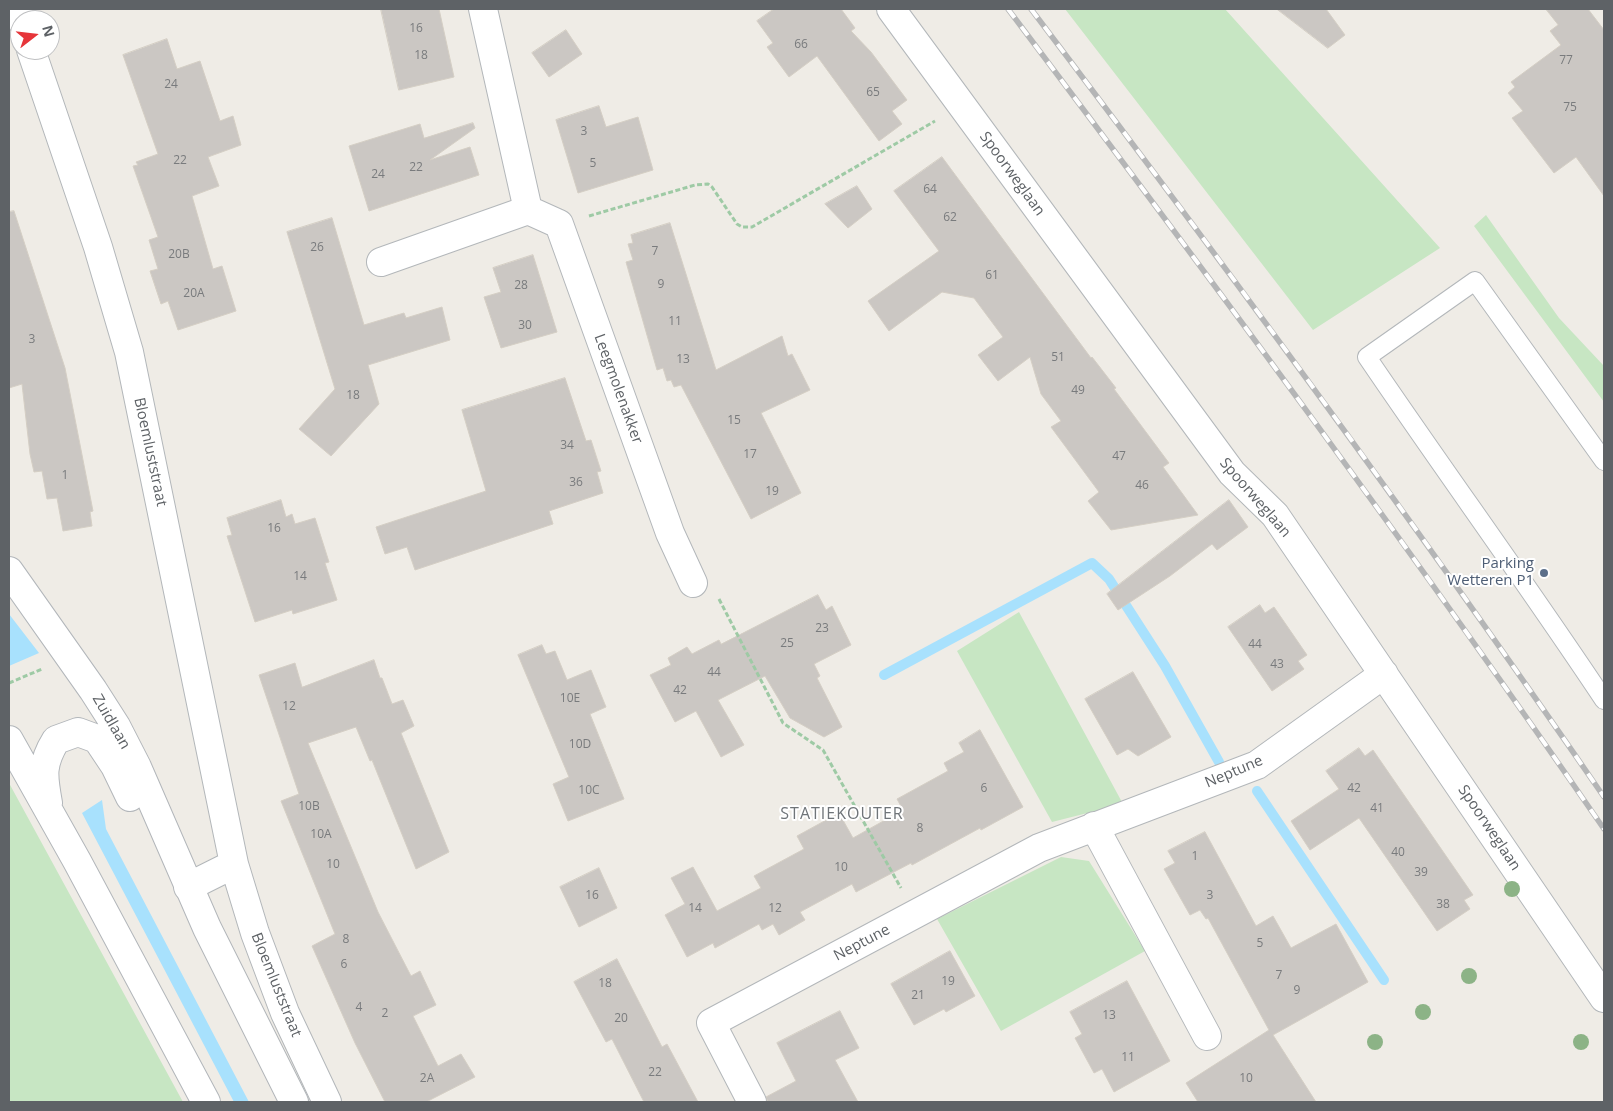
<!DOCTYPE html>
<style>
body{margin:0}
#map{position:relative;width:1613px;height:1111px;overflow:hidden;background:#efece6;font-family:"Open Sans",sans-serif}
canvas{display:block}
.frame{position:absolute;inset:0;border:10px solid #5e6266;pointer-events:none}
.north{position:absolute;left:10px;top:10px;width:50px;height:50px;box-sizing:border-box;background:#fff;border:1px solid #bfc0c2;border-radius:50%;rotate:74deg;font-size:14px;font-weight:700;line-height:20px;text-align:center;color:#5e6266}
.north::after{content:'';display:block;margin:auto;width:18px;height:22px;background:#e6353a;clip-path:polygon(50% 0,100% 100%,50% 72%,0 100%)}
</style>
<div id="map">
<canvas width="1613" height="1111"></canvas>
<div class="frame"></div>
<div class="north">N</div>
</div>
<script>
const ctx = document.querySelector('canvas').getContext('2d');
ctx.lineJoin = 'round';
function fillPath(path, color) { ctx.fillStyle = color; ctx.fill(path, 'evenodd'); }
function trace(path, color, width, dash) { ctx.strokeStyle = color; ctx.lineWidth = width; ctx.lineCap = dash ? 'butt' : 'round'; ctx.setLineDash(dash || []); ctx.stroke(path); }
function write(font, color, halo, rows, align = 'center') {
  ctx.font = font + ' "Open Sans",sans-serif'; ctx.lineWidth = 4; ctx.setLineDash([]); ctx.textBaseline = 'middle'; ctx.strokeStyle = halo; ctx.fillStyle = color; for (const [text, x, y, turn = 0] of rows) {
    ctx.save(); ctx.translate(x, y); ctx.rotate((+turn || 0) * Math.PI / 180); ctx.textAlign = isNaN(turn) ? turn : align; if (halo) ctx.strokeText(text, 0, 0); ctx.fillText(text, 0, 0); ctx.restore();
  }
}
fillPath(new Path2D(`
 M1065 9H1225L1440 248 1313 330Z
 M1486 215 1559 318 1604 366V402L1474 226Z
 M1019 612 1123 804 1052 822 957 651Z
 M9 783 183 1102H9Z
 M1061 857 1089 861 1145 951 1001 1031 937 919Z`), '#c7e6c3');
fillPath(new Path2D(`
 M9 614 39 653 9 666Z
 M102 800 106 829 249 1102H234L82 813Z`), '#a8e1fd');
trace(new Path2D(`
 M884 675 1092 563 1109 579 1165 666 1219 762
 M1257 791 1384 980`), '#a8e1fd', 10);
const building = new Path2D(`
 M381 9H439L454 77 399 90Z
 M774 9H841L855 28 851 31 871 52 907 100 892 111 902 124 879 141 817 56 789 77 767 47 773 43 757 21Z
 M1277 9H1326L1345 35 1328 48Z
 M1546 9H1588L1604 30V196L1576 157 1554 173 1512 118 1523 111 1508 93 1515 87 1511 82 1561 45 1550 31 1558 25Z
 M566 30 582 54 549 77 532 53Z
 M167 39 177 69 200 61 220 121 233 116 241 145 208 157 219 186 192 196 213 269 222 266 236 311 178 330 168 301 161 304 150 271 158 269 149 240 158 237 133 166 138 165 136 162 158 154 123 55Z
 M599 106 606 127 638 117 653 170 578 193 556 120Z
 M473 123 475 128 430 160 470 147 479 175 369 211 349 146 420 124 424 138Z
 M942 157 1091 358 1092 357 1116 388 1114 389 1169 463 1163 467 1198 515 1111 530 1088 501 1099 492 1051 427 1061 421 1041 394 1030 357 998 381 978 355 1003 337 974 298 942 292 889 331 868 301 939 251 894 191Z
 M857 186 872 209 848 228 825 204Z
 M14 211 65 368 93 511 90 512 92 526 63 531 57 498 47 499 42 471 34 472 30 454 22 384 9 388V212Z
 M332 218 364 325 404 313 406 318 442 307 450 340 368 365 379 404 331 456 299 429 335 389 287 232Z
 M670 223 716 370 782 336 788 356 792 354 810 390 761 413 801 493 751 519 681 385 674 387 671 380 667 381 663 368 657 370 626 262 633 260 628 244 633 243 631 235Z
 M533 255 557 332 501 348 484 297 501 292 493 268Z
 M565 378 586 441 591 440 601 471 597 472 603 493 549 511 553 524 415 570 407 547 385 554 376 527 486 491 462 410Z
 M281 500 286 517 292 514 295 524 315 518 329 562 325 563 337 600 293 614 292 610 255 622 227 536 232 535 227 518Z
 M1229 500 1248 527 1217 550 1212 544 1170 576 1118 610 1107 594Z
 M818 595 826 610 832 606 851 645 814 664 820 676 817 678 842 727 824 737 790 718 765 676 718 700 744 745 721 757 696 711 675 722 650 675 671 665 668 658 687 647 692 654 719 640 721 644Z
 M1260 605 1265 613 1274 607 1307 655 1298 661 1304 669 1272 691 1228 627Z
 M542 645 546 654 555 651 567 680 591 670 606 707 590 714 624 799 568 821 553 784 569 777 518 655Z
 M374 660 380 678H382L392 704 403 700 414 726 401 733 449 852 416 869 372 760 370 761 356 727 308 743 378 912 411 976 420 971 436 1005 413 1016 438 1066 461 1054 475 1077 426 1102H385L355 1043 312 946 335 934 281 801 299 794 259 675 295 663 302 687Z
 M1133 672 1171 737 1138 756 1128 749 1117 755 1085 699Z
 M980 730 1023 807 981 830 980 828 912 865 911 863 856 892 852 884 800 912 805 920 779 935 773 924 762 930 759 924 715 948 713 943 687 957 665 915 685 904 671 878 693 867 717 911 761 888 754 876 804 849 797 836 839 813 853 838 903 810 897 799 948 771 944 763 964 752 959 743Z
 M1359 748 1365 756 1373 750 1473 895 1464 900 1470 909 1437 931 1359 818 1310 850 1291 821 1339 789 1326 771Z
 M1205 832 1256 926 1273 916 1291 948 1336 924 1368 982 1273 1035 1316 1102H1198L1186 1083 1269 1030 1208 918 1206 919 1200 910 1190 915 1164 869 1175 863 1168 851Z
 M599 868 617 908 579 927 560 887Z
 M950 951 975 996 946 1012 944 1009 914 1025 891 984Z
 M617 959 662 1047 667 1044 698 1102H644L612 1039 606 1042 574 982Z
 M1127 981 1170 1061 1114 1092 1102 1069 1094 1073 1075 1038 1082 1034 1070 1012Z
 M840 1011 859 1048 835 1060 858 1102H768L766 1097 796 1081 777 1043Z`);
fillPath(building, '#cbc7c3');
trace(building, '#d4cec4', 1);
const lane = new Path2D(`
 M1604 461 1475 281 1367 357C1445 472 1527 584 1604 700`);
const street = new Path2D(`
 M17 9 21 20
 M483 9 528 210
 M891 9 1232 473 1275 515 1604 998
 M31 50 98 247 129 352 234 864 255 933 285 1013 327 1102
 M381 262 528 210 559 224 670 533 693 583
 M1094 826 1207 1036
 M188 887 234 864
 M752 1102 711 1023 1039 848 1257 765 1384 674`);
const secondary = new Path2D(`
 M9 571 93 690 116 726 137 767 207 928 294 1102
 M9 740 77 861 206 1102
 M48 803C43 776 41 764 56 740L78 732 97 739 115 766 130 797`);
trace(lane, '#b3b7ba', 20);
trace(street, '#b3b7ba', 30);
trace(secondary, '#b2b6ba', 30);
trace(new Path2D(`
 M589 216 695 185 708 184 712 187 737 224 742 227H752L935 121
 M719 599 783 723 823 750 901 888
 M9 683 42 669`), '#9ecaa5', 3, [5, 2.5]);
trace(lane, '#fff', 18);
trace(street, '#fff', 28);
trace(secondary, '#fff', 28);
const rail = new Path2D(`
 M1008 9C1211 279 1412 550 1604 829
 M1031 9C1227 268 1420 529 1604 797`);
trace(rail, '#b4b5b6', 5.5);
trace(rail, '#fff', 4, [11]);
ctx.fillStyle = '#8cb386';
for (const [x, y] of [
 [1512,889],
 [1469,976],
 [1423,1012],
 [1375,1042],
 [1581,1042]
]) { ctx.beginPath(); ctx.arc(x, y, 8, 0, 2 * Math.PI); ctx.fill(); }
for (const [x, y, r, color] of [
 [1544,573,5,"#5c6f8a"]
]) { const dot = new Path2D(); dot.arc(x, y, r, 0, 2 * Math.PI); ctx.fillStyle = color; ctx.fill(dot); trace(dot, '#fff', 2); }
write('12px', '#797b7d', null, [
 ["16",416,29],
 ["66",801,45],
 ["18",421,56],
 ["77",1566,61],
 ["24",171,85],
 ["65",873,93],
 ["75",1570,108],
 ["3",584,132],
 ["22",180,161],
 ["5",593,164],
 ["22",416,168],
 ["24",378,175],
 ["64",930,190],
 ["62",950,218],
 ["26",317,248],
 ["7",655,252],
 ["20B",179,255],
 ["61",992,276],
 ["9",661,285],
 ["28",521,286],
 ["20A",194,294],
 ["11",675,322],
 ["30",525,326],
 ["3",32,340],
 ["51",1058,358],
 ["13",683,360],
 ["49",1078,391],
 ["18",353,396],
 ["15",734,421],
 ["34",567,446],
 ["17",750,455],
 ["47",1119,457],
 ["1",65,476],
 ["36",576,483],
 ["46",1142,486],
 ["19",772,492],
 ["16",274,529],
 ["14",300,577],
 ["23",822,629],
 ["25",787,644],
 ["44",1255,645],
 ["43",1277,665],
 ["44",714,673],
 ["42",680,691],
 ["10E",570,699],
 ["12",289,707],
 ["10D",580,745],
 ["6",984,789],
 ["42",1354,789],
 ["10C",589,791],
 ["10B",309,807],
 ["41",1377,809],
 ["8",920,829],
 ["10A",321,835],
 ["40",1398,853],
 ["1",1195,857],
 ["10",333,865],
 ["10",841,868],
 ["39",1421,873],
 ["16",592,896],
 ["3",1210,896],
 ["38",1443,905],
 ["14",695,909],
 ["12",775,909],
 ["8",346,940],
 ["5",1260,944],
 ["6",344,965],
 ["7",1279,976],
 ["19",948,982],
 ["18",605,984],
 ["9",1297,991],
 ["21",918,996],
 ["4",359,1008],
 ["2",385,1014],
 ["13",1109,1016],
 ["20",621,1019],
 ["11",1128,1058],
 ["22",655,1073],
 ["2A",427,1079],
 ["10",1246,1079]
]);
write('15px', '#5e6266', '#fff', [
 ["Spoorweglaan",1012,174,54],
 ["Leegmolenakker",618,389,70],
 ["Bloemluststraat",150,452,78],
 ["Spoorweglaan",1255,498,49],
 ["Zuidlaan",111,722,60],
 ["Neptune",1234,772,-23],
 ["Spoorweglaan",1489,828,56],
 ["Neptune",862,943,-28],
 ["Bloemluststraat",276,985,68]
]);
write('15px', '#4e5e75', '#fff', [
 ["Parking",1534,564],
 ["Wetteren P1",1534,581]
], 'right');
ctx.letterSpacing = '1px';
write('16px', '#6f7478', '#fff', [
 ["STATIEKOUTER",842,814]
]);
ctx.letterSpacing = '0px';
</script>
